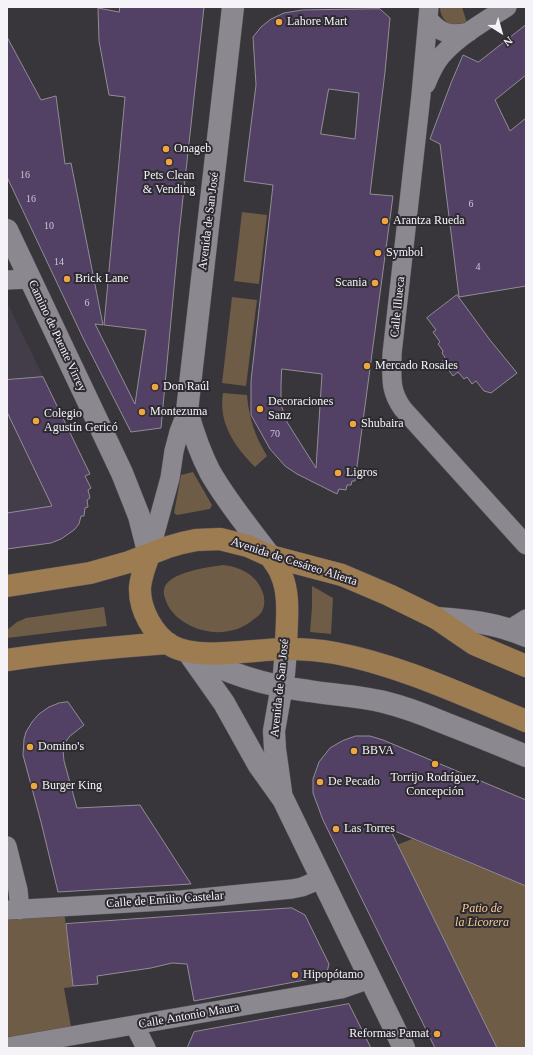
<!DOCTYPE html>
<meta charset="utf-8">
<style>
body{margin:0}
#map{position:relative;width:533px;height:1055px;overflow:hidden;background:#38353b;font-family:Georgia,serif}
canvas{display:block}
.frame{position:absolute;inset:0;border:8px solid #f5f3f7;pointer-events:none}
.north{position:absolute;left:481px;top:12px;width:40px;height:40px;-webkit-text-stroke:3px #2d2b31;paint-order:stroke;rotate:143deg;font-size:11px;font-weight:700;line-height:16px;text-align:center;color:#f5f3f7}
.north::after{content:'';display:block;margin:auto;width:14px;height:18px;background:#f5f3f7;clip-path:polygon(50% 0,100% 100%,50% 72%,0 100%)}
</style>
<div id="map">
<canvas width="533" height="1055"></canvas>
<div class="frame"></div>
<div class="north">N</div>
</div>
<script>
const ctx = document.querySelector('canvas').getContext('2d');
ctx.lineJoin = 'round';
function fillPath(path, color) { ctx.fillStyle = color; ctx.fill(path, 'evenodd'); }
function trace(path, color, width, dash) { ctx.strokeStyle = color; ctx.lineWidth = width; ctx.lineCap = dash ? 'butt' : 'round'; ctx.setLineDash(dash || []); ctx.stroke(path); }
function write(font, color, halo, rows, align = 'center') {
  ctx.font = font + ' Georgia,serif'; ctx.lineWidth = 4; ctx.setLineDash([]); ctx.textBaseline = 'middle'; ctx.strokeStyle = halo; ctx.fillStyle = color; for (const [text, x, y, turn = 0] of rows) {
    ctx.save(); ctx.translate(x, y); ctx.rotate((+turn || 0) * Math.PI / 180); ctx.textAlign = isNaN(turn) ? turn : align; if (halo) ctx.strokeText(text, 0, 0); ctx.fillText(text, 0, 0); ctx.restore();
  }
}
fillPath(new Path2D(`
 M7 302 90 474 85 476 91 488 88 490 90 498 87 500 88 507 85 508 84 516H81L74 530 68 534 55 542 7 549Z`), '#433d49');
fillPath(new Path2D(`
 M440 7H462L467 23C454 30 440 22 440 7Z
 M242 212 267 215 259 284 234 281Z
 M232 297 257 300 246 386 222 383Z
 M223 393 247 395C249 419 255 436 267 456L255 467C235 447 218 423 223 393Z
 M193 472 212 505 210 509 177 515 174 513 181 475Z
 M223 565C241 567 257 575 263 593 265 600 265 607 261 613 259 615 256 618 254 619 238 634 211 636 191 626 181 621 170 613 166 601 165 598 163 593 164 589 168 572 209 567 223 565Z
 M312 586 333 598 331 634 310 632 312 607Z
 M104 607 107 626 7 638V630L17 622 26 618Z
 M412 839 526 886V1048H497L397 845Z
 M64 910 73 987 64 988 72 1032 7 1037V914Z`), '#6e5c47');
const building = new Path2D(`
 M120 7H204L179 234 161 428 131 432 84 340 7 177V37L41 100 56 96 65 164 71 163 103 325 95 324 135 404 146 330 104 325 125 97 109 95 99 41 98 8 119 12Z
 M380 9 390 18 385 72 370 194 393 196 355 481H352L351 485H347L346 490 339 489 337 494 297 474 285 466 270 449 251 415V381L273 185 244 181 256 85 253 37 261 27 271 19 284 13 302 10ZM329 89 359 93 355 139 321 134ZM282 369 322 374 316 468 287 422 281 405V386Z
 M526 25V75L495 100 510 131 526 118V286L459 297 440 144 430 139 451 83 463 55 478 62Z
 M457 295 490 340 517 373 491 393 484 391 476 381 472 384 467 377 464 379 458 372 453 376 442 361 446 359 442 353 443 351 438 344 440 342 433 332 436 330 427 318Z
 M43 377 90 474 85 476 91 488 88 490 90 498 87 500 88 507 85 508 84 516H81L79 524 74 530 61 539 51 543 7 549V513L52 506 7 412V380Z
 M68 702 84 725 70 736 64 744 63 750 64 761 77 808 140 805 191 884 58 892 41 822 23 755 24 739 26 732 32 722 39 714 49 707 59 703Z
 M356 736H370L383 740 526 800V886L390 829 497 1048H435L323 820 313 793V779L319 762 330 748 342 741Z
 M292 908 305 915 329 964 326 976 194 1001 187 964 172 963 151 968 97 976 98 984 73 986 66 924Z
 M349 1004 371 1048H187L194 1032Z`);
fillPath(building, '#534165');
trace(building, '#918d95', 1);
const minor = new Path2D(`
 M429 7 421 95 392 354C392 376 389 390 403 409L526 545
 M429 20C441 34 450 36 469 32
 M426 84C430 74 435 63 442 55 460 35 485 21 507 7
 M7 280 30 279
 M149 555 170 478 174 451 179 432 187 411
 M510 629 526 619
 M7 846 18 890 20 910
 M7 910 181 900 292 889 302 887 321 879
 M135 1026 146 1048
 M7 1047 341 989 370 979`);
const secondary = new Path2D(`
 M233 7 187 411C193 432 200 453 210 472 227 502 249 528 270 556
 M7 230 122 473 139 516 149 555
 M436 618C468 620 496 623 526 636
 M188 652 224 703 258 764 283 799 404 1048
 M191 653C227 674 268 686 309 691 334 695 359 696 384 702 404 707 423 714 442 722 470 733 498 744 526 756
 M281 792 275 749 274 731 284 674 286 649`);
const primary = new Path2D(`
 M149 555C145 566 141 576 140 587 139 609 153 635 172 646 199 661 255 649 286 649 302 649 319 650 335 653 400 665 465 696 526 721
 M270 556C274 562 279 568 281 574 291 596 286 625 286 649
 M7 586 90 573 129 562 168 547 182 543 196 540 220 539 248 546 270 556 342 575 389 595 436 618 474 644 526 666
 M7 660C61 652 114 647 168 643`);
trace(minor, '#575459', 20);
trace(secondary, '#575459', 23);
trace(primary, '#575459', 23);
trace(minor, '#8b888f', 19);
trace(secondary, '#8b888f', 22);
trace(primary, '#9e7c51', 22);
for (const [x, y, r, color] of [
 [279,22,4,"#f0a63f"],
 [166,149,4,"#f0a63f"],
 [169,162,4,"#f0a63f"],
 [385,221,4,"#f0a63f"],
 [378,253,4,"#f0a63f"],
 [67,279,4,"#f0a63f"],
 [375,283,4,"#f0a63f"],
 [367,366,4,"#f0a63f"],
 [155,387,4,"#f0a63f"],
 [260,409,4,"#f0a63f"],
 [142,412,4,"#f0a63f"],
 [36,421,4,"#f0a63f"],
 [353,424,4,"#f0a63f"],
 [338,473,4,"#f0a63f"],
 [30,747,4,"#f0a63f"],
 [354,751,4,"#f0a63f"],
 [435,764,4,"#f0a63f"],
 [320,782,4,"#f0a63f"],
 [34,786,4,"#f0a63f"],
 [336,829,4,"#f0a63f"],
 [295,975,4,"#f0a63f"],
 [437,1034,4,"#f0a63f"]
]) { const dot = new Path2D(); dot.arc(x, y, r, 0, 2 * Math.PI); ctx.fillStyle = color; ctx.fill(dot); trace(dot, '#2d2b31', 1.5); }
write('10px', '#ccc6d2', null, [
 ["16",25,175],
 ["16",31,199],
 ["6",471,204],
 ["10",49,226],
 ["14",59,262],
 ["4",478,267],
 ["6",87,303],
 ["70",275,434]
]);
write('12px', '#f5f3f7', '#2d2b31', [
 ["Lahore Mart",287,22],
 ["Onageb",174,149],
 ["Pets Clean",169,176,"center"],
 ["& Vending",169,190,"center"],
 ["Arantza Rueda",393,221],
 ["Symbol",386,253],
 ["Brick Lane",75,279],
 ["Scania",367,283,"right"],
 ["Mercado Rosales",375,366],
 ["Don Raúl",163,387],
 ["Decoraciones",268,402],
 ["Sanz",268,416],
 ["Montezuma",150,412],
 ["Colegio",44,414],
 ["Agustín Gericó",44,428],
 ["Shubaira",361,424],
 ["Ligros",346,473],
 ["Domino's",38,747],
 ["BBVA",362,751],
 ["Torrijo Rodríguez,",435,778,"center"],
 ["Concepción",435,792,"center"],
 ["De Pecado",328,782],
 ["Burger King",42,786],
 ["Las Torres",344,829],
 ["Hipopótamo",303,975],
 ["Reformas Pamat",429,1034,"right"]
], 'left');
write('12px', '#f5f3f7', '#2d2b31', [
 ["Avenida de San José",209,221,-83],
 ["Calle Illueca",398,307,-84],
 ["Camino de Puente Virrey",57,336,65],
 ["Avenida de Cesáreo Alierta",294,562,18],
 ["Avenida de San José",280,688,-84],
 ["Calle de Emilio Castelar",165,900,-4],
 ["Calle Antonio Maura",189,1016,-10]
]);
write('italic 12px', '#fbcb92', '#2d2b31', [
 ["Patio de",482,909],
 ["la Licorera",482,923]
]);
</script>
